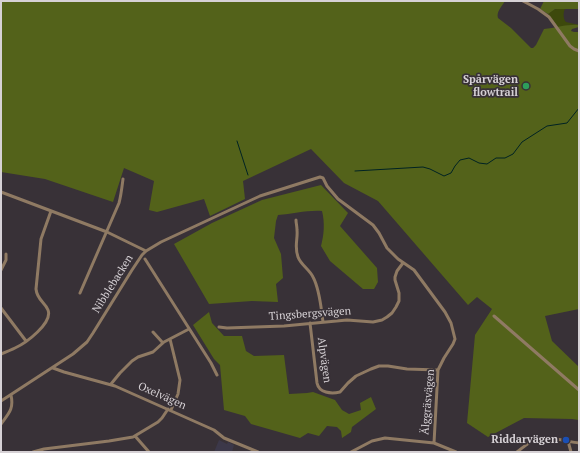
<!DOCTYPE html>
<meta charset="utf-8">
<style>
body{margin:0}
#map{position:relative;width:580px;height:453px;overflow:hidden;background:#383137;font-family:"PT Serif",serif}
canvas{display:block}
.frame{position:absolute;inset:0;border:2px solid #d6d1d5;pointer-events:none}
</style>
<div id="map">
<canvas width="580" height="453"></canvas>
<div class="frame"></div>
</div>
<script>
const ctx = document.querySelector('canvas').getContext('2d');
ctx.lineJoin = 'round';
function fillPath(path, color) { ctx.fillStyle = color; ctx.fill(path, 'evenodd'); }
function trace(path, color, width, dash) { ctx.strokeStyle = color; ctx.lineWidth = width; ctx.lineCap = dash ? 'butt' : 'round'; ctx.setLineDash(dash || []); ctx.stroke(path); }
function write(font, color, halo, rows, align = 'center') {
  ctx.font = font + ' "PT Serif",serif'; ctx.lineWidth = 3.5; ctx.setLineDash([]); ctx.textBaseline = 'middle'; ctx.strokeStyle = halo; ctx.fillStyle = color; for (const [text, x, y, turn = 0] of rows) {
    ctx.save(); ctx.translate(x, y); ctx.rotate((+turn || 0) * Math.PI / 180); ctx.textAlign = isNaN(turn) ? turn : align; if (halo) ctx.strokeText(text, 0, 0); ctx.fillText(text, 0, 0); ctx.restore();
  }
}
fillPath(new Path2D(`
 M219 440 227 444 228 442 234 445 232 452H214Z`), '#3c3849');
fillPath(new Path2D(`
 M560 8 579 9H565C563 12 563 19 566 22L579 25H570L558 28 548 14 553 10Z`), '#3d490c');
fillPath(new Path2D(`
 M1 1H505C502 6 496 12 498 18L511 28 531 48H533L536 45 544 29C556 28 567 24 579 25V27L572 29 571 31 574 32H579V309L545 316 552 341 579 367V420L572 419 524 418 488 437 467 423 475 335 492 309 477 297 468 305 378 201 344 183 311 149 243 181 245 199 210 216 204 199 157 212 149 210 154 181 124 168 113 202 45 179 1 172Z
 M544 1H579V9H555L548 14 540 9Z
 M321 185 348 213 340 226 377 268 378 282 374 289H363L330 261 321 246C324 235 325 223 322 211 307 210 293 214 278 215L276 221 274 238 281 254 283 278 276 284 278 302 252 301 209 304 174 244 212 223 262 200Z
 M209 312 212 323 224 336H242L246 351 254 356 284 355 289 394 307 393 313 392 335 400 342 410 349 414 361 410 360 403 371 397 376 409 352 427 351 432 342 438 341 431 337 427 327 426 319 436 308 433 300 438 251 424 245 416 224 410 220 365 214 359 193 325Z`), '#53621a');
trace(new Path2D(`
 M237 141 248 175
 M355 171 423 167 430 169 444 176 451 173 455 166 460 160 469 158 479 163 487 164 496 158H505L513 154 522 142 547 126 567 123 579 108`), '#002223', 1);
trace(new Path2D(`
 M523 1 538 9 549 17 570 46 574 49 579 51
 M1 192 107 232 146 251
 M296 220C296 223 297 226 297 230 298 240 294 246 298 257 301 265 309 269 313 277 320 290 321 308 323 322
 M145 259 211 363 217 375
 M1 270 6 260V254
 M80 293 119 203C121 196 122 187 123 179
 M1 308 26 341
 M494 316 579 390
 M310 323 317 383C319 393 331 394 340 392L348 383 356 376 371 369 379 366H388L407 369 438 370
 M219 327 227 328 284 326 347 320 373 322 382 320 387 317 392 313 396 307 399 301V293L395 280V277L397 271 403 263
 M153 332 163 343
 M170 339 180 380 178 394 171 410
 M1 354C6 352 11 350 15 348 26 343 53 323 48 310 45 302 37 300 36 289L41 239 51 211
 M53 368 64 372 115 386 214 430 224 438 258 452
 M111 384 120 373 132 361 138 357 153 352 164 342 189 329
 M1 401 73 354 87 342 93 333 132 270 142 255 146 251 161 242 260 196 320 177 323 178 327 186 338 199 373 225 379 233 387 248 398 259 414 270 445 312 451 323 455 339 453 344 444 358 438 370 434 443
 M1 424C9 413 14 409 11 395
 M135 436 149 452
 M568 441 571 452
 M33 452 44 449 109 441 133 437 158 422 162 418 168 409
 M351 452 372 441 385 438 434 443 456 452
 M517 452C522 448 527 444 532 441 547 435 564 441 579 443`), '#8f7a63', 3);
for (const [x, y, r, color] of [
 [526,86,4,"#2e9e5b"],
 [566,440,4,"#1a4fb4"]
]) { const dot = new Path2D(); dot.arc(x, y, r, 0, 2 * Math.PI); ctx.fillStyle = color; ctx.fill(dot); trace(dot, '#383137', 1.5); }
write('bold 11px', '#d6d1d5', '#383137', [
 ["Spårvägen",518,80],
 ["flowtrail",518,93],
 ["Riddarvägen",558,440]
], 'right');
write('11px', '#d6d1d5', '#383137', [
 ["Nibblebacken",113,284,-58],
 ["Tingsbergsvägen",310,314,-4],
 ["Alpvägen",324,360,82],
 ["Oxelvägen",162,396,24],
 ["Älggräsvägen",428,402,-85]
]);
</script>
